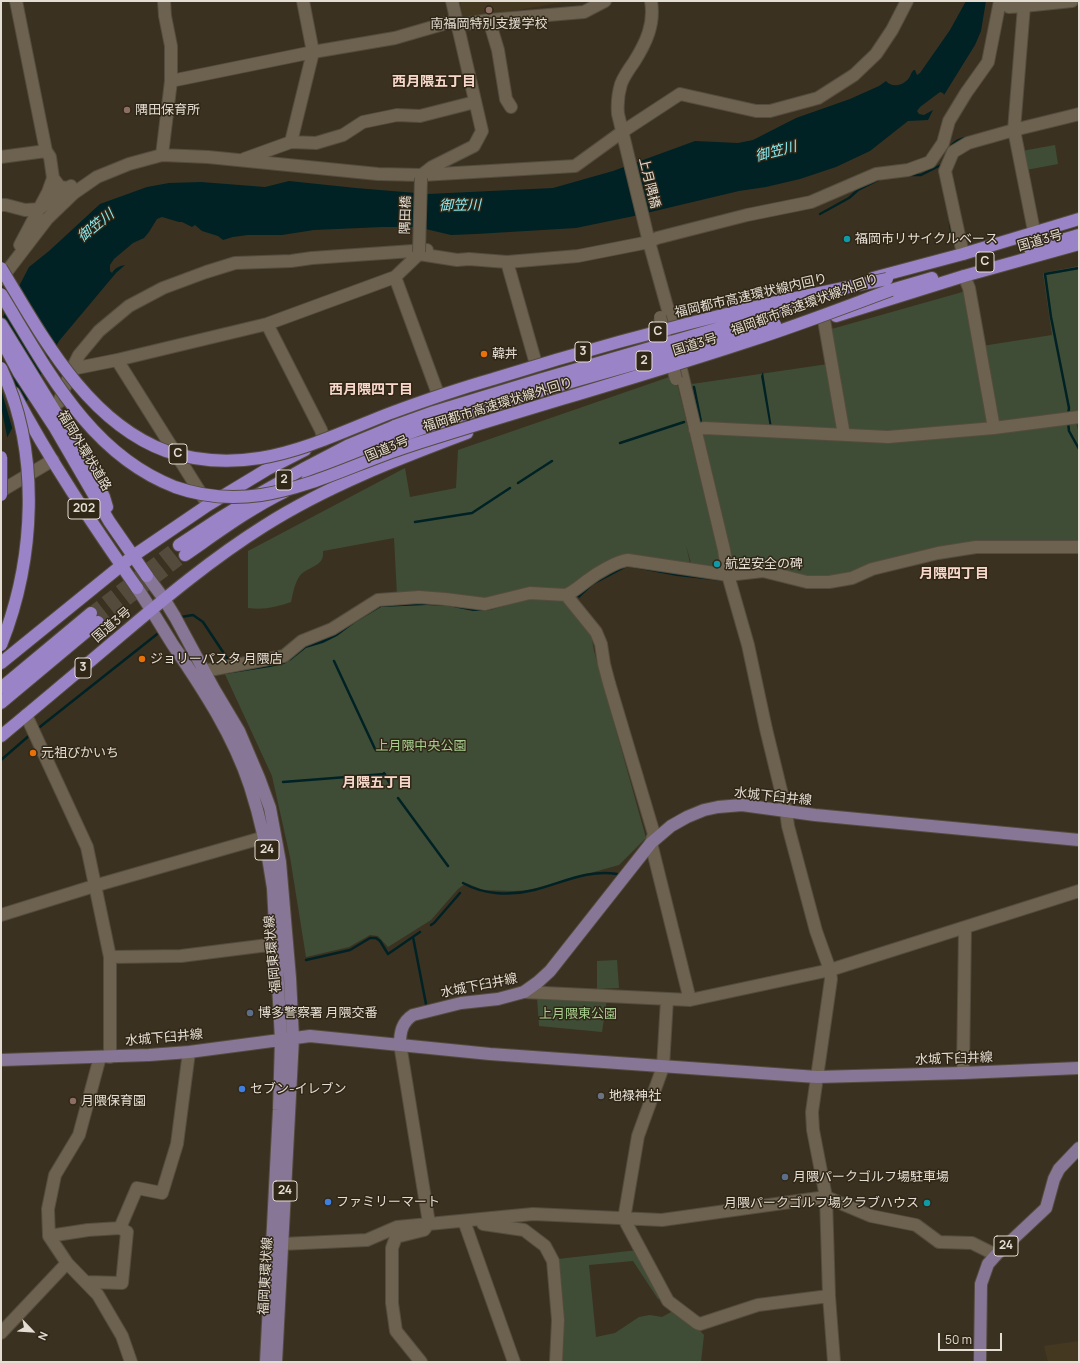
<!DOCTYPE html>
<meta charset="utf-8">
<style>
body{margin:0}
#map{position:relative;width:1080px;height:1363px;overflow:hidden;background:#3b3121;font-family:Manrope,sans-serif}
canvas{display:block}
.frame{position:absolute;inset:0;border:2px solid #e4ddd3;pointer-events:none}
.north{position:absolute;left:12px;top:1311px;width:40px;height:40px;-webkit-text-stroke:3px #312717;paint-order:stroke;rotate:115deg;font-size:11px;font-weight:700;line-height:16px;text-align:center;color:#e4ddd3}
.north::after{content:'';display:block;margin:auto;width:14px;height:18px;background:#e4ddd3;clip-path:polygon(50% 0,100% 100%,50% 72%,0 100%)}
.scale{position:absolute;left:938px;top:1333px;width:64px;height:18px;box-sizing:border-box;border:2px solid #e4ddd3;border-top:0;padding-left:5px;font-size:12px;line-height:14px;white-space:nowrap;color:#e4ddd3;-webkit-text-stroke:3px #312717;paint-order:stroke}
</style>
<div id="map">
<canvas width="1080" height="1363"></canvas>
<div class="frame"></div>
<div class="north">N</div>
<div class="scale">50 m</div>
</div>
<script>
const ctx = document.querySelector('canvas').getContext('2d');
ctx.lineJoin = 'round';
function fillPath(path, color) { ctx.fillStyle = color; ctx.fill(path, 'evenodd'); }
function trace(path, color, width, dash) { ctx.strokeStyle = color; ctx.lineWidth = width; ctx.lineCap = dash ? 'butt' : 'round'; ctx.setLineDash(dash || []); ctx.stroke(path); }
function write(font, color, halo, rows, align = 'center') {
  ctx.font = font + ' Manrope,"Noto Sans JP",sans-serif'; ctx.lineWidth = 3; ctx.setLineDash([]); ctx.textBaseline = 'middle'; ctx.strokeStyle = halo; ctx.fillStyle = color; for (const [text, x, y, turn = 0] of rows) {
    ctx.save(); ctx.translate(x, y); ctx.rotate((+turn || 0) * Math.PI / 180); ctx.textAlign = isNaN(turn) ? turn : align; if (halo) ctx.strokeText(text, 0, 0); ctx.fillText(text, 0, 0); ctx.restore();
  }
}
fillPath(new Path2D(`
 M460 1H569L463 20Z
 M1079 1341V1362H1048L1044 1346Z`), '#453821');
fillPath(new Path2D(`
 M1055 145 1058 164 1026 170 1022 151Z
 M1079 266V413L1000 424 982 346 1052 335 1043 273Z
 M966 291 990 423 887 434 850 432 828 330Z
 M828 364 840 428 837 431 700 423 692 384Z
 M675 375 716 542 721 568 692 567 686 545 691 568 632 556 572 588 488 599 397 595 394 538 323 551C325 568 306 566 299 577 294 585 293 594 291 602 276 607 265 610 248 608V551L405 468 410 497 456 488 458 450Z
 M1076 422 1079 434V545L995 544 840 579 734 572 701 435 705 432 889 441Z
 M530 594 566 597 591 634 594 651 646 838 619 865 529 890 514 891 483 890 466 883 458 889 431 920 388 947 378 936 370 935 349 947 306 957 290 857 272 776 223 670 286 658 380 602 449 601Z
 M617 960 619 988 597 989V961Z
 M537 998 607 999 602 1032 539 1026Z
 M638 1250 665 1298 658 1299 633 1261 589 1265 596 1337 615 1333 639 1317 650 1315 662 1317 673 1311 689 1318 704 1335 701 1362H551L558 1259Z`), '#3f4d37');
fillPath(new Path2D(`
 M966 1H986L981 31 975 45 944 95 943 93 940 92 920 107 917 111 919 114 924 115 933 110 928 120 908 121 870 151 836 167 800 179 766 187 739 191 634 216 576 228 476 234 451 235 417 227H383L314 230 282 235H248L233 237 223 240 218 236 202 231 195 225 192 227 182 222H179L162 217 157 219 149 232 144 238 133 243 114 259 110 265V271L112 273C115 268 119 266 125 265L116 273 59 341 1 449V321L29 267 49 251 100 204 147 187 169 183 201 182 265 187 289 181 356 188 428 194 553 188 613 171 695 141 738 143 753 140 796 118 850 99 879 86 886 81C892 88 903 86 909 78 911 75 911 72 914 70H915L917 75 920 73 950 30Z
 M763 372 772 428H770L761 376Z
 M624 564 721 577V581L677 576 629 567 625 568 593 585 579 598 576 595 591 582Z
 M532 595 565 601 532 598 490 610 473 611 448 606 427 605 381 607 356 622 337 636 323 643 306 648 291 660 284 664 270 667 226 674V671L304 646 380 604 420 601 448 603Z`), '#002224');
fillPath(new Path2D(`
 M1 347 24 409 13 431 1 389Z
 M1 406 8 441 1 451Z`), '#3b3121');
trace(new Path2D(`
 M949 150C953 141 960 139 969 137
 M909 175H921L941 165
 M820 214 849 198 858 190 880 179
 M950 222 952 236
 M694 387 701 422
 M1068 415 1069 408 1051 317 1045 274 1079 268
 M1068 422 1069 431 1079 449
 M620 443 684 422
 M518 483 552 461
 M415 522 472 513 510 488
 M181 617 193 615 203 622 229 661
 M334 661 375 749
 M36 730 161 631
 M1 760 31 734
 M384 773 391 786
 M283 782 385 774
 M398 798 448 866
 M463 883C484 895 511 896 534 890 562 883 588 869 617 874
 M431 925 434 923 460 893
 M413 937 426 1004
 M306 960 350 950 370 938H376L380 941 388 954 420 932`), '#002224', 2.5);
trace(new Path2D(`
 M91 613 179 545
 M98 622 185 555`), '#544b3c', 12, [12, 6]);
const minor = new Path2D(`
 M16 1 46 151 50 157 53 178 60 187 68 188
 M164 1 165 16 171 46V81
 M651 1C655 24 646 43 634 62 629 69 624 76 621 84 618 94 617 103 618 114L649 242 673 328 680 365 724 550 728 575 748 645 766 729 786 811 788 826 816 931 830 970 831 979 812 1112 813 1130 826 1197 829 1296 834 1362
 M1005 1V3L1009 7 1024 6 1014 130 1034 231
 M1024 6 1072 1
 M489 20 498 50 506 99 511 107
 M458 25 489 20 584 12 605 1
 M291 142 313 52 303 1
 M162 155 171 81 313 52 395 38 457 20
 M1 157 46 151
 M244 159 291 142 316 143 343 135 363 122 397 115 420 116 475 102
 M423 174 432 167 474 146 482 131 452 1
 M1 205H6L25 210 39 209 48 192 53 178
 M20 245 39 209 71 186
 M419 252V254L395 277 438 394
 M419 254 457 260 469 259 507 262 578 256 649 242 657 238 747 215 811 202 876 174 908 170 930 162 943 143 949 121 966 93 988 62 1000 1
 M963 254 945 171 953 152 968 143 1014 130 1079 114
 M507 262 536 364
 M964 276 969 288 994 428
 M1 279 47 219 74 193 97 177 129 164 162 155 208 157 378 174 422 175 575 166 622 132 680 94 756 111H770L818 98 854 75 876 54 892 30 907 1
 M824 320 844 435
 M267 324 321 430 324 440
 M117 360 205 500
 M72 369 79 355 99 331 129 306 163 288 206 272 235 263 291 261 312 258 427 250
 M59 402 72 369 117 360 267 324 395 277
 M695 430 704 428 888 437 994 428 1079 417
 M1 491 53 460
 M566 595 596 632 601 644 604 664 609 683 654 834 651 843 690 1000
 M204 671 284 656 302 641 332 629 378 600 419 597 445 599 485 604 530 593 566 595C575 591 581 585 588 580 597 573 617 561 628 560L728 575 763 571 807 582H829L852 578 872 569 938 553 976 547H1079
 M26 715 87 847 110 957V1057
 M1 915 94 886 265 837
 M110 957 181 956 276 944
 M524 992 690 1000 830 970 1079 891
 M667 999 663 1067 638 1136 624 1219 668 1301 697 1323 700 1324 758 1305 829 1296
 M400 1044 429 1223 424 1230 396 1237 392 1248V1303L396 1331 421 1362
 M100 1057 79 1135 55 1175 48 1209 49 1236 67 1263 98 1295 122 1336 131 1362
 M963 1073 965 928
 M464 1221 514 1362
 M483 1224 524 1230 545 1246 553 1261 558 1320 556 1362
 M49 1236 88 1230 120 1228
 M282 1244 367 1240 397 1227 533 1214 662 1220 826 1197 871 1216 916 1225 939 1242 972 1243 996 1255
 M87 1282 122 1283 127 1232 120 1228 137 1188 162 1193 177 1144 189 1052
 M1 1333 67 1263`);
const major = new Path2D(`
 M147 576 164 599 175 617 214 689 239 731 259 778 270 808 280 862 290 978 293 1038 276 1362
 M137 588C150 607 161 626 173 645 203 689 233 735 250 786 261 820 268 853 273 888L281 1040 279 1110 266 1362
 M400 1044C400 1032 402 1022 413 1015L461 1003 498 999 524 992 538 982 550 971 651 843 671 826 687 817 704 810 718 807 742 805 815 815 1079 840
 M1 1060 149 1055 189 1052 310 1036 490 1054 817 1077 963 1073 1079 1068
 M980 1362 981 1284 988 1264 996 1255 1046 1208 1054 1179 1059 1169 1079 1148`);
const highway = new Path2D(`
 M1030 249 1079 235
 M873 278 963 254 1079 219
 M891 290 932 278
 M836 316 964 276 1079 244
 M1 324 93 473 104 497 107 507
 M1 339 19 373 55 428 109 521 147 576
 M14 393C50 461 93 525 137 588
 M307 480 353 456 398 437
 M179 545C233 508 289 475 347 446 363 439 379 433 395 426
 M185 555C217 533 249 509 284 492
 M1 663 133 556 208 505 266 470 305 450
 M1 688 91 613
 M1 703 98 622
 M1 736C41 703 80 670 119 637 165 598 213 558 264 526 327 486 398 459 467 433`);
trace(minor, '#544c3e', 14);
trace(major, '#544c3e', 14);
trace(highway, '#544c3e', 14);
trace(minor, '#6c624f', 12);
trace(major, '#887696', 12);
trace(highway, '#9a83c6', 12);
const minorBridge = new Path2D(`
 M419 252 421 178
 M660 317 676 379`);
const highwayBridge = new Path2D(`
 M1 268C42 336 87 422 166 451 196 461 229 463 260 458 304 451 347 430 388 414 423 401 458 389 493 379 579 352 667 328 755 307 799 297 843 288 887 279
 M1 294C47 369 89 454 175 487 203 497 232 499 261 495 312 487 357 463 406 447 521 410 637 378 752 340 799 325 845 307 891 290
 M1 368C41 452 35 560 1 645
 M395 426 434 412 539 380 796 306
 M398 437C521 392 649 362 775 324
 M1 457V495`);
trace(minorBridge, '#544c3e', 14, []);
trace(highwayBridge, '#544c3e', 14, []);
trace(minorBridge, '#6c624f', 12);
trace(highwayBridge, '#9a83c6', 12);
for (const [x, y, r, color] of [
 [489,10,4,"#8d6e63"],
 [127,110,4,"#8d6e63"],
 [847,239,4,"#0f9aa8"],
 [484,354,4,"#e8710a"],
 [717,564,4,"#0f9aa8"],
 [142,659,4,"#e8710a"],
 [33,753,4,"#e8710a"],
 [250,1013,4,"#5c6f8a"],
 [242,1089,4,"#3f7fe0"],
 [601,1096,4,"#6b7280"],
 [73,1101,4,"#8d6e63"],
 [785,1177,4,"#5c6f8a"],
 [328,1202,4,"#3f7fe0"],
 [927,1203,4,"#0f9aa8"]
]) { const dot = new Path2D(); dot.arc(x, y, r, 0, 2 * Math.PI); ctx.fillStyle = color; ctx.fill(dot); trace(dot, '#312717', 1.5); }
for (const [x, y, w] of [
 [985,262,18],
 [658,332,18],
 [583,352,16],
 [644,361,16],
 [178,454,18],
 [284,480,16],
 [84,509,32],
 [83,668,16],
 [267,850,24],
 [285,1191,24],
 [1006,1246,24]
]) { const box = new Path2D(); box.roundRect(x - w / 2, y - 10, w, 20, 3); ctx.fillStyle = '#312717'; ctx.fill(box); trace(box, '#e4ddd3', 1); }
write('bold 12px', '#e4ddd3', null, [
 ["C",985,262],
 ["C",658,332],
 ["3",583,352],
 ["2",644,361],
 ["C",178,454],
 ["2",284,480],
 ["202",84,509],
 ["3",83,668],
 ["24",267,850],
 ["24",285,1191],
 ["24",1006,1246]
]);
write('13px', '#e4ddd3', '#312717', [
 ["南福岡特別支援学校",489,24,"center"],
 ["隅田保育所",135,110],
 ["福岡市リサイクルベース",855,239],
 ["韓丼",492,354],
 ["航空安全の碑",725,564],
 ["ジョリーパスタ 月隈店",150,659],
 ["元祖ぴかいち",41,753],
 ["博多警察署 月隈交番",258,1013],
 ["セブン-イレブン",250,1089],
 ["地禄神社",609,1096],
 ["月隈保育園",81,1101],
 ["月隈パークゴルフ場駐車場",793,1177],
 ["ファミリーマート",336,1202],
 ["月隈パークゴルフ場クラブハウス",919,1203,"right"]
], 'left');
write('13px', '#e4ddd3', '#312717', [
 ["上月隅橋",649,183,76],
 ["隅田橋",406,215,-88],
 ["国道3号",1040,241,-16],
 ["福岡都市高速環状線内回り",751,296,-13],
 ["福岡都市高速環状線外回り",805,305,-20],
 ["国道3号",695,345,-17],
 ["福岡都市高速環状線外回り",498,405,-17],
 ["国道3号",387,449,-23],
 ["福岡外環状道路",84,451,59],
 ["国道3号",112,625,-40],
 ["水城下臼井線",773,797,6],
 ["福岡東環状線",273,954,-95],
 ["水城下臼井線",479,986,-11],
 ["水城下臼井線",164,1038,-5],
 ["水城下臼井線",954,1059,-2],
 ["福岡東環状線",266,1276,-87]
]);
write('13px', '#a6ce8f', '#312717', [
 ["上月隈中央公園",421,746],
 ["上月隈東公園",578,1014]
]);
write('bold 14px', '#f8d7cb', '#312717', [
 ["西月隈五丁目",434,82],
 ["西月隈四丁目",371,390],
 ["月隈四丁目",954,574],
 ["月隈五丁目",377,783]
]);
write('italic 14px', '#88edf3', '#312717', [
 ["御笠川",776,152,-14],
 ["御笠川",460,206,-1],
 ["御笠川",96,226,-39]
]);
</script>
